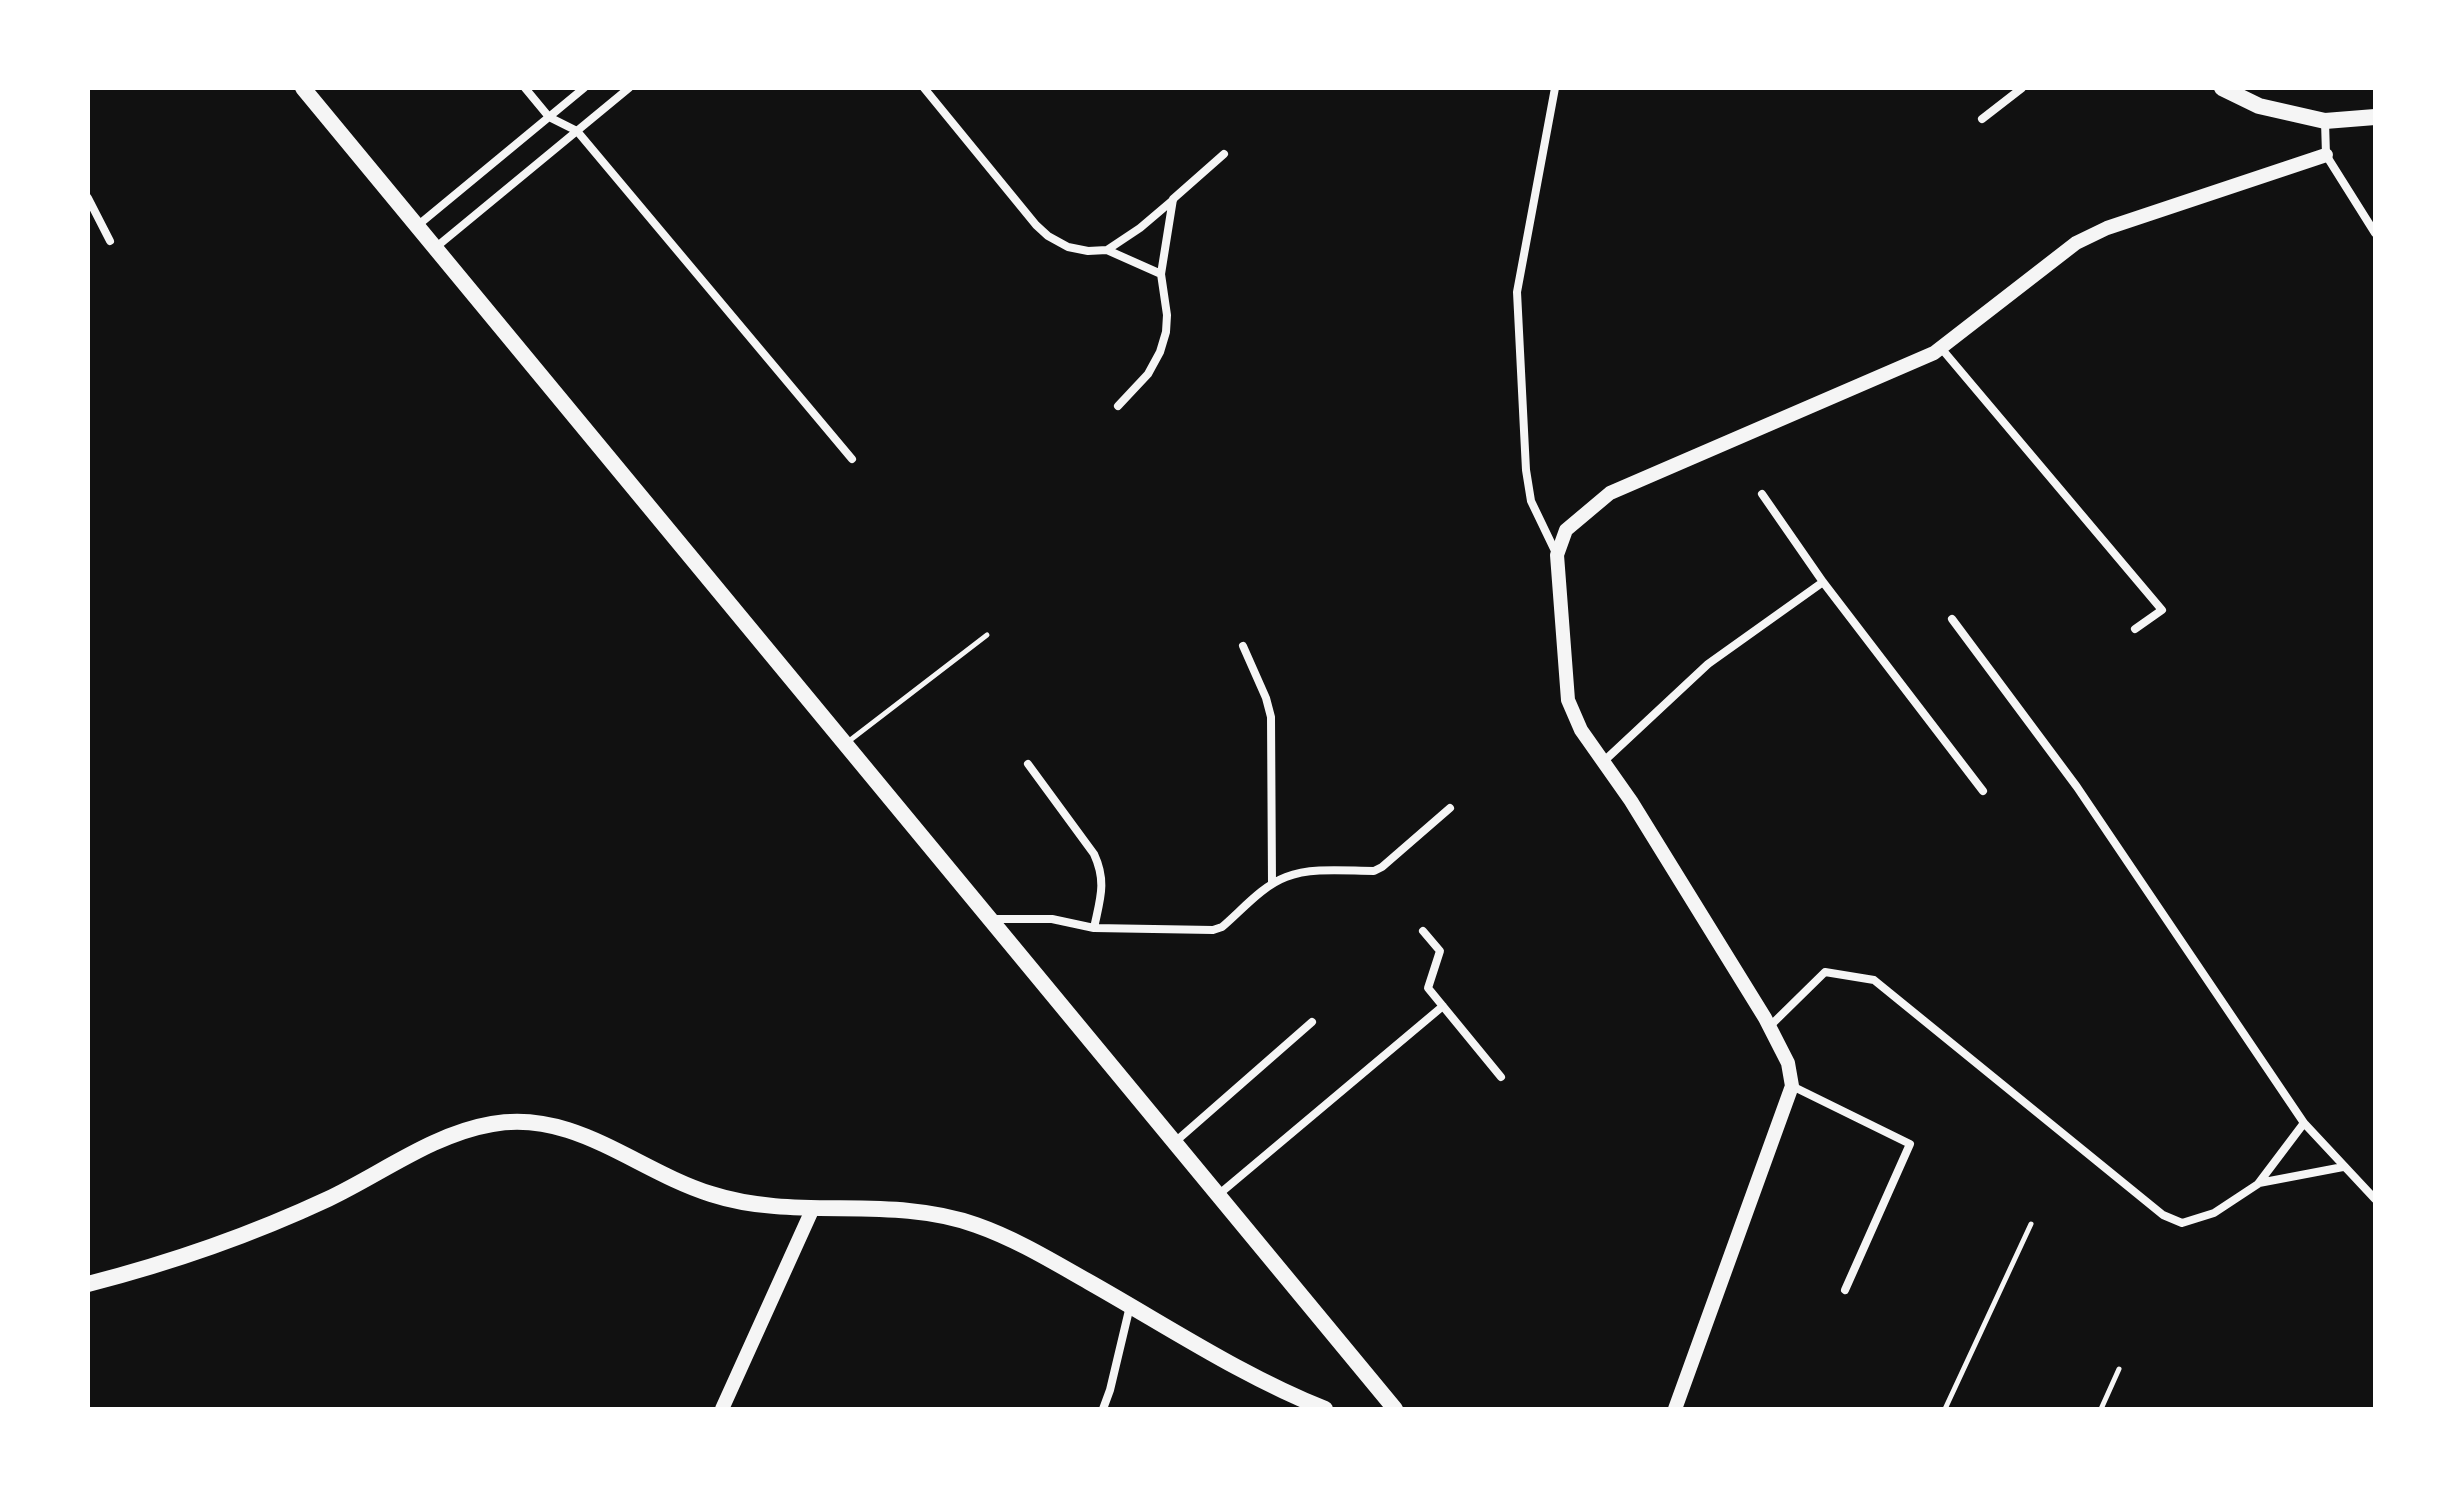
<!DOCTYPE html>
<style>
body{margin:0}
#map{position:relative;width:2463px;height:1497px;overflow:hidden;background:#111;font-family:Arial,sans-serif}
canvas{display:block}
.frame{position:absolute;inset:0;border:90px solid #fff;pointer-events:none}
</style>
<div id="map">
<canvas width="2463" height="1497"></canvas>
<div class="frame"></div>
</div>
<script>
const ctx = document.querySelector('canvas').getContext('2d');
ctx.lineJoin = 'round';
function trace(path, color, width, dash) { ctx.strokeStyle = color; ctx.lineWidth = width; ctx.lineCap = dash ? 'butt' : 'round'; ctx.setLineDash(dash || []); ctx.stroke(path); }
trace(new Path2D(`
 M849 741 987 635
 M1945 1409 2031 1224
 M2101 1409 2119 1369`), '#f5f5f5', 5);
trace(new Path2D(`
 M525 88 549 117 577 131 852 459
 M924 88 1036 225 1048 236 1068 247 1088 251 1107 250 1161 274
 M1555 88 1517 292 1526 470 1531 501 1556 553
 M1982 119 2022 88
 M2325 121 2326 155 2375 233
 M88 198 110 241
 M417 226 584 88
 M435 248 629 88
 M1107 250 1140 228 1173 200
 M1941 348 2162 610 2135 629
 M1118 406 1148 374 1160 352 1166 332 1167 315 1161 274 1173 199 1224 154
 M1762 494 1823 582 1983 791
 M1952 619 2077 787 2304 1123 2375 1199
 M1243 646 1266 698 1271 717 1272 884
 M1603 762 1708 664 1823 582
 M1028 764 1094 854C1107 882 1100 899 1094 928
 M990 919H1052L1094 928 1213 930 1222 927C1242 910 1262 886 1286 877 1312 867 1346 871 1374 871L1382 867 1450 808
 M1423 931 1440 951 1428 988 1501 1077
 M1769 1027 1825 972 1874 980 2163 1215 2182 1223 2214 1213 2258 1184 2304 1123
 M1792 1086 1910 1144 1845 1290
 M1175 1142 1312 1022
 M2259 1183 2343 1167
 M1218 1195 1443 1006
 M1103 1409 1110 1390 1130 1306`), '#f5f5f5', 8);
trace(new Path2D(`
 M722 1409 813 1208
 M1675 1409 1792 1086 1788 1063 1765 1018 1631 801 1581 730 1568 700 1557 555 1566 530 1610 493 1934 353 2076 243 2107 228 2326 155`), '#f5f5f5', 14);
trace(new Path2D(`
 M303 88 1395 1409
 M2222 88 2259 106 2325 121 2375 117
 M88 1284C170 1263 251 1235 328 1199 381 1174 433 1134 492 1124 574 1109 637 1171 711 1194 797 1222 890 1194 976 1225 1016 1239 1052 1261 1089 1282 1167 1326 1242 1376 1325 1409`), '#f5f5f5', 16);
</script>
